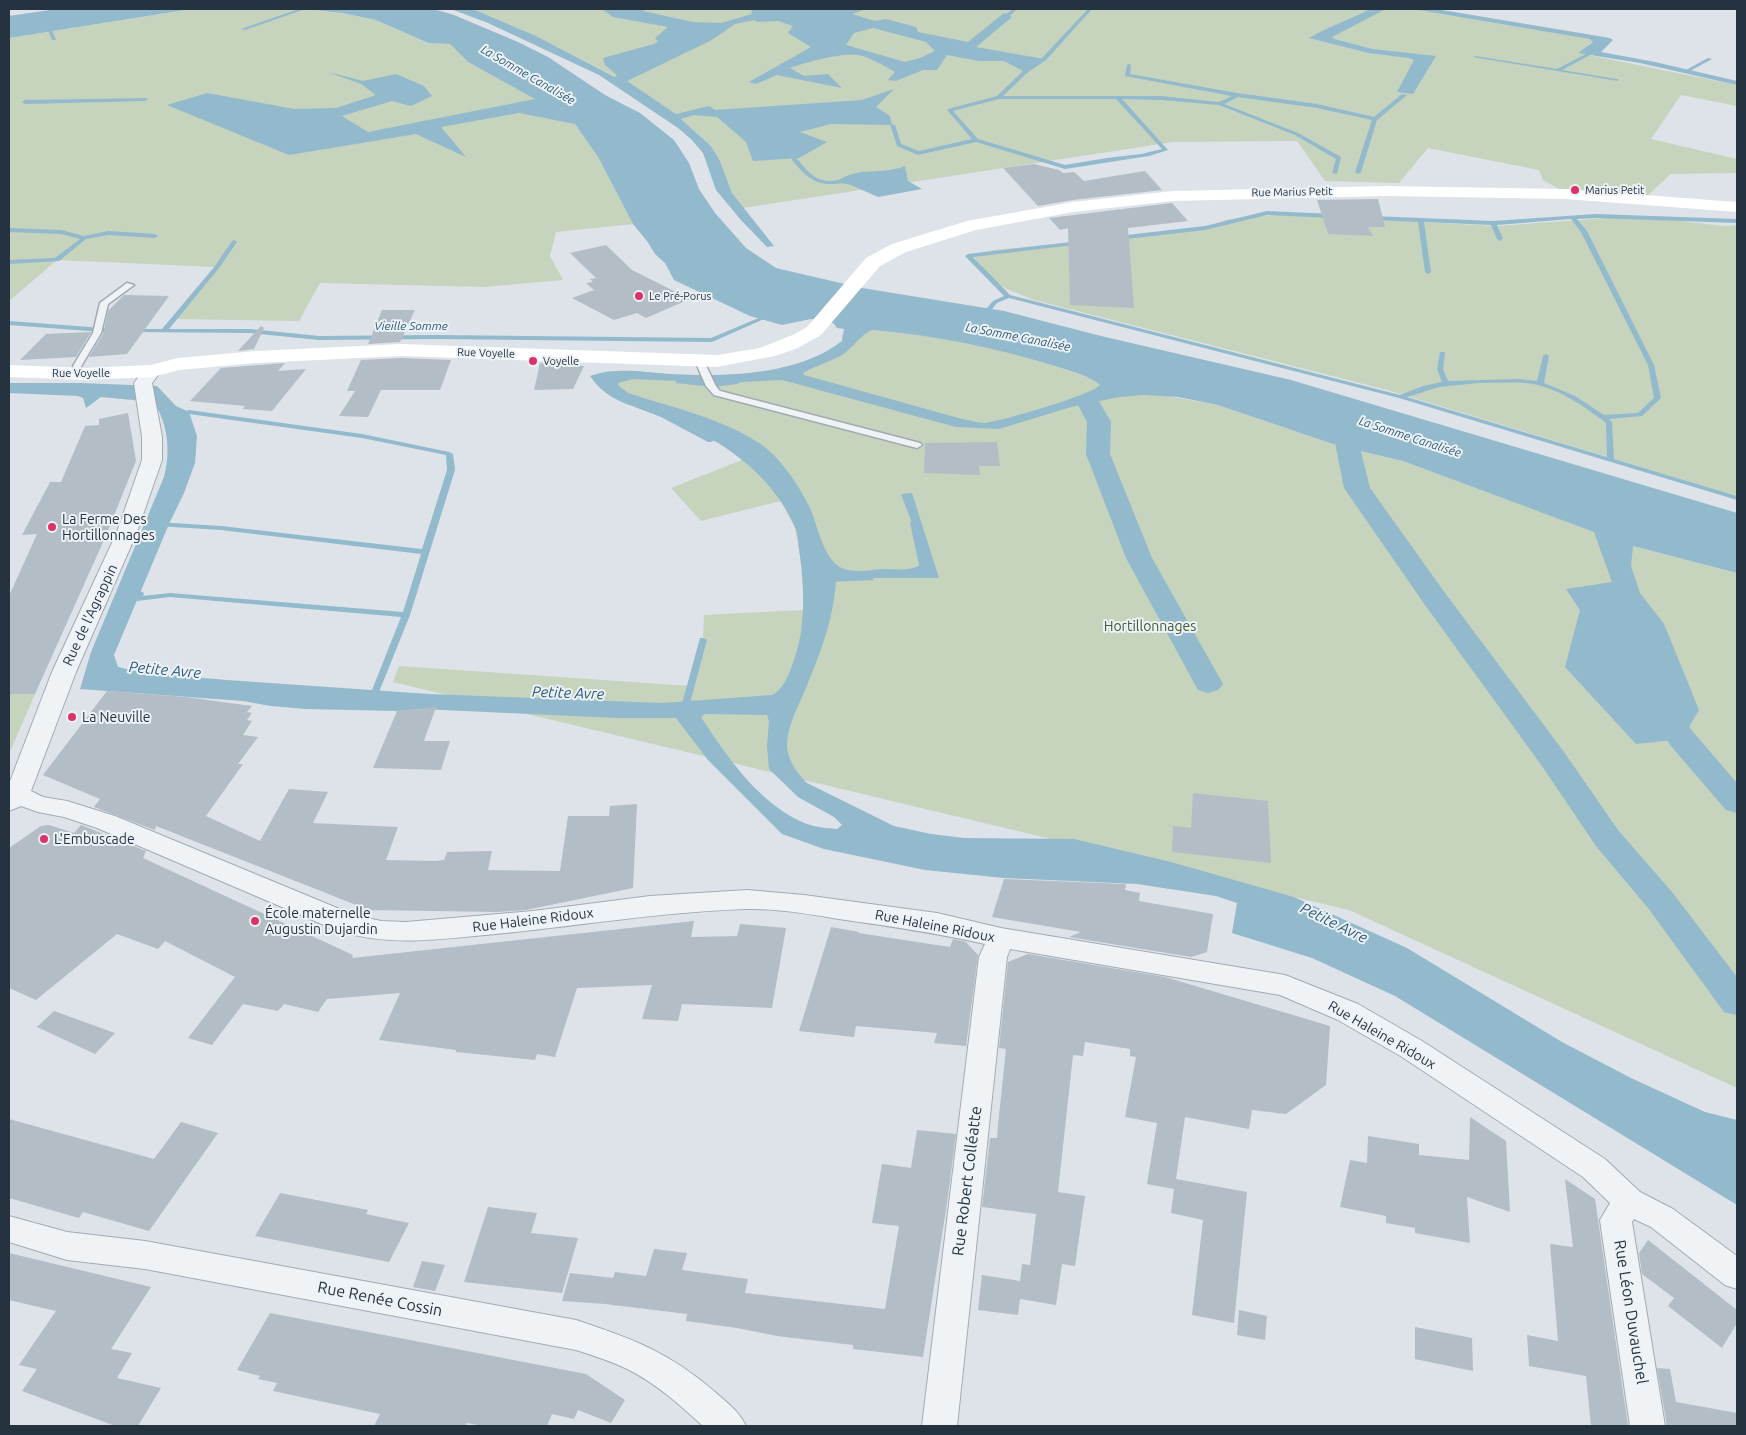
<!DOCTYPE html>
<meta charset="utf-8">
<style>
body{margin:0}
#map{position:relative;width:1746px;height:1435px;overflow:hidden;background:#dde3e8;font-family:Ubuntu,sans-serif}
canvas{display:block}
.frame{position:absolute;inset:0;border:10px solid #253340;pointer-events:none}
</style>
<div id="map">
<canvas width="1746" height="1435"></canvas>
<div class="frame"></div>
</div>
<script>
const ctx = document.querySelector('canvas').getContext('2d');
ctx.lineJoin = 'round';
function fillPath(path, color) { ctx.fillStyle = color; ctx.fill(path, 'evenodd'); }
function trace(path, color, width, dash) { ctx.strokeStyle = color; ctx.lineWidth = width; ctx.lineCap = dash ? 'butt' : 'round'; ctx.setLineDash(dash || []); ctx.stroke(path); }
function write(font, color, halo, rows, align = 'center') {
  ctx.font = font + ' Ubuntu,sans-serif'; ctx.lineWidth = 4; ctx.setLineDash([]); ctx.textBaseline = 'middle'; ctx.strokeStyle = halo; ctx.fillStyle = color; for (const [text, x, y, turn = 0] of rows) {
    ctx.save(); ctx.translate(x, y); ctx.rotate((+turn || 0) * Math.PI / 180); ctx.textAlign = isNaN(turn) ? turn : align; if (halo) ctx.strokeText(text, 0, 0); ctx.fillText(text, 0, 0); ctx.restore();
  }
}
fillPath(new Path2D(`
 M191 9H305L343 13 376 20 427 43 450 44 468 62 536 99 575 124 598 157 633 224 556 232 550 256 563 280 484 287 320 283 299 321 172 319 216 267 57 260 9 301V38Z
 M473 9H1426L1588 37 1593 41 1579 53 1737 85V106L1681 95 1651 139 1737 159V173L1671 174 1646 197 1561 190 1543 180 1539 170 1428 148 1399 183 1325 181 1297 141 1173 142 743 208 732 193 720 161 711 146 676 114 626 82 536 36Z
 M1285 215 1497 226 1633 216 1725 226 1737 225V496L1387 390 1034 300 1007 289 995 282 974 257 983 252 994 250 1136 236 1208 227 1226 220 1250 216Z
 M872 330C933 335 996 347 1054 366 1070 371 1086 375 1100 384L1218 405 1339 446 1403 461 1633 546 1737 573V1088L1349 910 393 682 399 666 690 686 703 640 704 615 804 610 802 566 795 528 781 501 701 521 671 488 742 460C723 444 699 432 676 421 644 406 612 408 590 376 616 367 643 372 669 374 724 377 797 376 842 341V335Z
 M9 694H35L9 754Z`), '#c6d3bd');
fillPath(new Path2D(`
 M57 9H191L9 38V16Z
 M305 9H433L454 15 518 42 548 57 605 95 640 113 674 140 689 163 699 189 715 213 746 248 776 268 862 288 1004 311 1101 336 1291 380 1737 513V573L1633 546 1631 566 1640 593 1664 624 1699 710 1682 739 1636 744 1565 667 1580 610 1566 589 1612 582 1594 532 1403 461 1339 446 1218 405 1178 397 1144 395 1119 397 1071 407 999 429 956 427 782 380 722 383 633 379 618 383 619 386 628 393C671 407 721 418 759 443 781 458 798 484 810 508 818 526 822 554 838 566 850 574 870 570 883 569 897 569 912 572 923 563L925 557 901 494 912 493 939 578H843L836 581C833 621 821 651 806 688 799 705 788 724 787 743 786 758 797 773 807 783L894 826 931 834 964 838 1074 839 1171 862 1294 897 1407 948 1562 1042 1631 1078 1705 1112 1737 1120V1205L1395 996 1312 958 1232 933 1237 903 1216 896 1137 884 1004 878 925 870 824 849 782 834 708 760 676 718H617L421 709 397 711 305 709 271 706 243 701 80 689 91 652 164 477C171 451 168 425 154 402L101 397 86 408 83 398 78 396 9 393V383H80L157 386 176 406 189 412 197 436 195 463 184 493 169 524 114 655 118 667 144 673 227 680 429 694 662 703 772 695C788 689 798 649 801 632 805 604 803 577 799 549 798 542 798 533 795 527 772 474 720 438 668 418 638 406 610 405 590 376 616 367 643 372 669 374 724 377 797 376 842 341L844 329 837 328 833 323 811 319 782 325 750 316 674 280 665 263 655 254 647 241 633 224 598 157 575 124 519 113 441 127 466 157 416 134 289 155 167 105 207 93 294 109 336 108 376 95 361 84 328 72 363 81 396 74 424 86 432 96 411 106 392 101 342 116 368 132 535 99 468 62 450 44 428 43 376 20 343 13ZM872 330C934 335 998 348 1058 367 1073 372 1088 375 1100 385 1092 395 1002 421 985 423 978 423 969 420 962 419L804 375 803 373C815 366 829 362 842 355 853 348 860 335 872 330ZM705 714 767 715 769 721 767 746 769 769 798 797 834 817 842 825 837 829C825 828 813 827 802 822 758 802 727 757 701 717Z
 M451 9H473L536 36 615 77 617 75 605 65 603 58 654 44 658 41 655 38 668 27 613 17 602 9H647L643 11 693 22 721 23 752 14 751 9H866L852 14 875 21 886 19 916 27 918 32 968 42 1004 13 1012 17 976 47 1044 59 1025 72 1004 61H979L947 55 937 70H923L896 81 888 80 895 72C885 66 874 60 863 56 845 51 807 62 790 68L804 76 828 74 842 88 777 75 756 84 749 82 811 47 788 33 793 26 778 21 756 22 755 20 735 24 710 41 627 81 676 114 709 106 715 110 862 100 894 89 876 107 890 116 892 125 831 124 800 132 827 142 799 158 753 161 746 142 717 117 694 115 681 119 711 146 720 161 732 193 774 246 767 247 740 219 716 190 703 153 691 139 678 128 599 75 488 23ZM873 28 926 42 935 51 920 58 905 62 846 45 854 33Z
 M1370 9H1386L1332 37 1334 39 1372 49 1436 56 1413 94 1397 92 1414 60 1409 58 1369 53 1309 38C1329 26 1350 20 1370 9Z
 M1413 9H1436L1610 38 1613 40 1601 52 1655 62 1737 81V85L1640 63 1578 53 1593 42 1590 39Z
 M905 166 908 181 922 189 878 197 851 185 836 182C860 165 880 176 905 166Z`), '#93b9cc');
fillPath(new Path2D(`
 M299 9H305L245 30 241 29Z
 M1013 9H1017L1010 16H1006V14Z
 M1088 9H1092L1046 60 1027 73 1003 96H1161L1219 102 1232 96 1125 76 1127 65 1129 64 1131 65 1130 74 1237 93 1317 104 1374 117 1402 94 1407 95 1377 120 1361 172 1358 174 1355 172 1372 120 1317 108 1238 97 1224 104 1298 133 1341 157 1337 174 1332 173 1336 159 1295 135 1219 105 1161 100 1122 99 1168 150 1149 156 1065 169 976 142 918 155 897 146 890 124 895 125 901 144 919 151 972 139 948 111V109L997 96 1023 71 1042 58ZM999 99H1116L1162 149 1141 154 1107 158 1065 165 978 139 953 111Z
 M48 30H52L56 40H52Z
 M1588 53H1590V55L1562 70 1616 79H1618V81L1473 57 1475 56 1557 69Z
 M1708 58 1712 59 1690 71 1686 70Z
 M147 98 148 99 145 101 25 104 22 102 25 100Z
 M792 158H796C808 171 814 182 833 181 839 180 844 179 849 181 844 183 838 184 833 184 813 185 804 174 792 160Z
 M1267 211 1333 214 1336 216 1333 218 1267 215 1205 230 1118 240 1115 238 1118 236 1205 226Z
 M1596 214 1737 219V223L1596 218 1577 219 1587 231 1654 365 1661 398 1642 416 1609 419 1612 422 1614 459 1737 496V500L1399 398 1009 298 997 303 992 309 997 319 992 320 986 309 993 301 1004 296 965 256 968 254 1080 241 1082 242V244L973 257 1010 295 1400 395 1423 386 1442 382 1437 369 1440 352H1444L1445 353 1443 369 1448 381 1519 379 1537 381 1543 356 1546 354 1549 356 1544 383 1575 396 1604 415 1638 413 1654 398 1648 365 1581 232 1571 219 1497 225 1503 239 1500 241 1497 239 1491 225 1424 222 1431 272 1428 274 1425 272 1418 222 1373 220 1370 218 1373 216 1493 221ZM1478 383C1494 383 1510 382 1526 383 1555 386 1583 405 1606 423L1607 457 1407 397 1439 387Z
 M9 228 61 230 84 236 109 231 155 234 158 236 155 238 109 235 86 239 59 261 9 264V260L55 258 80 239 61 234 9 232Z
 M234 240 237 242 219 268 169 329H250L319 336 436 335 711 338 768 314 773 315 712 342 436 339 319 340 250 333 132 332 131 331 134 329H162L215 266 232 241Z
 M9 321 116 329 119 331 116 333 9 325Z
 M678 380 713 383 737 380 740 382 737 384 713 387 676 383V381Z
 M637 404 665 415 715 440 711 442H708L661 417 635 407V405Z
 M189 410 362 434 449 452 453 454 455 470 410 615 375 702 372 703 368 700 401 617 170 597 137 601 133 599 135 595 125 593 124 591 128 589 143 592 144 594 143 596 170 593 403 612 421 554 221 530 157 526 153 524 157 522 221 526 422 549 447 470 446 455 362 438 189 414 178 417 175 415Z
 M911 521H914L918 523 929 574 928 576H925L921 574 910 523Z
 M870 576H873L874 578 873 580 828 582 824 580 828 578Z
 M700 638H703L707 640 688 711 684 714 680 711Z`), '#93b9cc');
fillPath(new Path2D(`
 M1089 396 1097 398 1111 422 1110 454 1152 558 1223 684 1218 690 1208 693 1198 690 1126 558 1086 454 1087 422 1077 403 1081 398Z
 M1347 410 1355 412 1359 417 1360 448 1370 488 1445 593 1564 752 1618 830 1672 892 1737 977V1015L1724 1012 1648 908 1596 846 1542 766 1425 605 1344 488 1336 448 1335 417 1339 412Z
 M1660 697 1671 699 1693 732 1737 783V813L1726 810 1671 746 1645 706 1649 699Z`), '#93b9cc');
fillPath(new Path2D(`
 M1034 164 1059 170 1063 173 1074 172 1084 181 1145 171 1162 190 1073 200 1038 206 1003 168Z
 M1378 199 1385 227H1368L1373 236 1328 234 1317 200Z
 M1172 203 1188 221 1128 228 1134 308 1070 305 1068 228 1060 230 1049 218Z
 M606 245 632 270 690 299 646 318 637 313 614 320 572 298 594 290 586 283 593 282 590 279 596 278 570 253Z
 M124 295 169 296 127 354 89 357 103 334 108 311Z
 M382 310H415L400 342 368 344Z
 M261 326 264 328 254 349 238 351Z
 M91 332 76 357 20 360 46 334Z
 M401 358 451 360 440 390H381L368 417 339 416 355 391H347L361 360Z
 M285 363 278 371 306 369 272 411 243 409 245 406 190 401 221 368Z
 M540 363 584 366 573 389 534 390Z
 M128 413 136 461 104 540 35 694H9V596L37 534 22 535 50 482H61L85 426 99 425V419Z
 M997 442 1000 466H979L980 475 924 473 925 443Z
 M107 691 186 697 252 706 247 712 252 713 247 720 252 721 243 735 258 737 238 764H243L206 816 260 841 289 789 328 792 313 823 398 827 386 860 436 861 444 860 447 852 492 851 488 870 560 871 568 816H609L610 806 637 804 633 888 526 910 497 912 369 910 156 826 155 830 94 807 100 799 43 775Z
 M436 707 424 741H450L441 770 373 768 397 711Z
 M1193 793 1268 801 1271 863 1172 852 1173 826 1191 828Z
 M49 825 74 833 81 825 146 851 143 858 353 955 352 958 694 921 691 937 737 936 740 924 786 928 772 1008 682 1004 678 1021 642 1019 652 985 577 988 555 1057 537 1054 535 1060 456 1052V1050L379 1040 400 993 327 999 318 1012 284 1004 278 1011 243 1004 212 1045 188 1038 235 977 165 941 158 949 117 934 36 1000 9 988V848L41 826Z
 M1004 879 1126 884 1125 890 1140 893 1139 901 1213 914 1207 952 1191 957 1069 937 1081 932 992 917Z
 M831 927 859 932 858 933 950 947 953 939 966 942 978 955 966 1046 934 1043 937 1033 856 1026 854 1037 799 1031Z
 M1028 954 1165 977 1330 1026 1326 1085 1286 1114 1252 1110 1249 1129 1185 1117 1176 1179 1247 1192 1234 1323 1192 1315 1203 1220 1171 1213 1174 1189 1147 1184 1157 1123 1125 1117 1136 1057 1130 1056V1049L1085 1042 1083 1056 1073 1055 1058 1192 1085 1196 1075 1266 1062 1264 1056 1305 1020 1299 1018 1315 978 1310 982 1275 1020 1281 1022 1264 1030 1265 1036 1214 982 1207 990 1138H997L998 1125 1006 1049 999 1048 1008 962Z
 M54 1011 115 1033 95 1054 37 1027Z
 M1470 1117 1506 1141 1510 1212 1467 1197 1470 1243 1415 1233V1228L1386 1223V1216L1340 1207 1350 1160 1367 1163 1368 1136 1419 1144V1155L1469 1160Z
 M9 1119 154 1159 181 1122 218 1133 149 1231 83 1212 79 1218 9 1198Z
 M917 1130 956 1134 947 1203 923 1357 853 1349V1345L777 1336 737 1328 686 1321 687 1314 605 1304 562 1301 570 1273 613 1278 615 1272 646 1276 654 1249 687 1253 682 1270 748 1279 745 1293 885 1309 899 1226 872 1223 877 1193 882 1164 911 1168Z
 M1565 1179 1595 1199 1628 1426H1591L1586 1376 1529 1366 1527 1335 1558 1341 1550 1244 1573 1247Z
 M280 1193 368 1210 366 1214 409 1223 389 1262 255 1236Z
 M488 1207 537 1213 531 1233 578 1238 562 1293 464 1282Z
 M1648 1240 1737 1310V1323L1722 1348 1668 1306 1674 1298 1642 1274 1639 1253Z
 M9 1253 151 1287 111 1349 132 1353 117 1378 161 1388 138 1426H115L22 1391 37 1369 19 1365 56 1311 9 1300Z
 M422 1261 445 1265 435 1291 413 1287Z
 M1239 1310 1267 1316 1265 1340 1237 1335Z
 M270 1313 586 1374 625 1400 611 1423 578 1410 574 1419 552 1414 547 1426H483L467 1423 465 1426H374L380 1414 273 1391 277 1383 258 1379 260 1376 237 1370Z
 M1415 1327 1472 1338 1473 1371 1415 1359Z
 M1657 1368 1670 1369 1676 1402 1737 1413V1426H1667Z`), '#b3bdc6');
const lane = new Path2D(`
 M127 283 134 285 108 304 101 333 80 368H74L73 366 93 333 100 303Z
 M699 358C708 363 712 383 720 391L920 443 922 445 917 448 714 395 706 386 695 361Z`);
const street = new Path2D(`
 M152 366 158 367 161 371 152 383 162 437V460L137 532 76 672 31 791 43 797 67 801 115 816 354 915 381 921 406 922 533 911 650 896 747 890 804 895 937 913 1001 928 1285 975 1358 1004 1422 1041 1605 1159 1640 1192 1673 1209 1737 1256V1289L1725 1285 1651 1227 1634 1219 1632 1222 1665 1426H1630L1600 1220 1610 1203 1583 1177 1402 1057 1338 1020 1280 995 1010 949 1007 957 957 1426H922L979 957 985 944C937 933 888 926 839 919 809 914 776 908 745 909 658 912 572 927 485 935 432 940 390 946 338 931L97 828 64 817 38 812 21 806 9 811V784L52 672 117 532 142 460V437L134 383 146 367Z
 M9 1216 67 1232 145 1241 576 1320C633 1339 669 1352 715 1392 727 1403 739 1411 746 1426H703C681 1406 658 1385 631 1371 614 1362 595 1356 576 1350L145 1269 67 1260 9 1242Z`);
trace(lane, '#a2abb2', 3);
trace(street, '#a2abb2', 2);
fillPath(lane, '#f0f3f6');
fillPath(street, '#f0f3f6');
fillPath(new Path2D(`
 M1387 186 1565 189 1737 202V212L1565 199 1387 196 1173 201 1073 212 976 230 906 252 880 266 821 335 798 348 775 356 717 367 401 356 256 363 179 370 152 377 85 380 9 377V365L85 368 151 365 178 358 256 351 401 344 717 355 760 348 795 334 807 327 866 258 892 244 967 221 1073 202 1173 191Z`), '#fff');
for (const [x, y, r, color] of [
 [1575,190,5,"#db3369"],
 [639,296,5,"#db3369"],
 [533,361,5,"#db3369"],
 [52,527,5,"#db3369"],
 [72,717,5,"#db3369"],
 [44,839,5,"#db3369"],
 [255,921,5,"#db3369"]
]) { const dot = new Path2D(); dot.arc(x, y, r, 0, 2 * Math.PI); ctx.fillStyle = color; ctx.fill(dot); trace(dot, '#ecf2f6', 2); }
write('11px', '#253340', '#ecf2f6', [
 ["Marius Petit",1585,190],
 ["Le Pré-Porus",649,296],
 ["Voyelle",543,361]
], 'left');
write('11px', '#253340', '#ecf2f6', [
 ["Rue Marius Petit",1292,192,-1],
 ["Rue Voyelle",486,353,2],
 ["Rue Voyelle",81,373]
]);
write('italic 12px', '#2b5a78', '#ecf2f6', [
 ["La Somme Canalisée",528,75,30],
 ["Vieille Somme",411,326],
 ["La Somme Canalisée",1018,337,11],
 ["La Somme Canalisée",1410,437,18]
]);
write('14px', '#253340', '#ecf2f6', [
 ["La Ferme Des",62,519],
 ["Hortillonnages",62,535],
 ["La Neuville",82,717],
 ["L'Embuscade",54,839],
 ["École maternelle",265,913],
 ["Augustin Dujardin",265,929]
], 'left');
write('14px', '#253340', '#ecf2f6', [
 ["Rue de l'Agrappin",90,615,-65],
 ["Rue Haleine Ridoux",533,920,-7],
 ["Rue Haleine Ridoux",935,926,11],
 ["Rue Haleine Ridoux",1382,1035,30]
]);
write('14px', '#415d31', '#ecf2f6', [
 ["Hortillonnages",1150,626]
]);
write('italic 15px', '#2b5a78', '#ecf2f6', [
 ["Petite Avre",165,670,5],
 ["Petite Avre",568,693,2],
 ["Petite Avre",1334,923,26]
]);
write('16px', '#253340', '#ecf2f6', [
 ["Rue Robert Colléatte",967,1181,-83],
 ["Rue Renée Cossin",380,1299,11],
 ["Rue Léon Duvauchel",1631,1312,81]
]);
</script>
